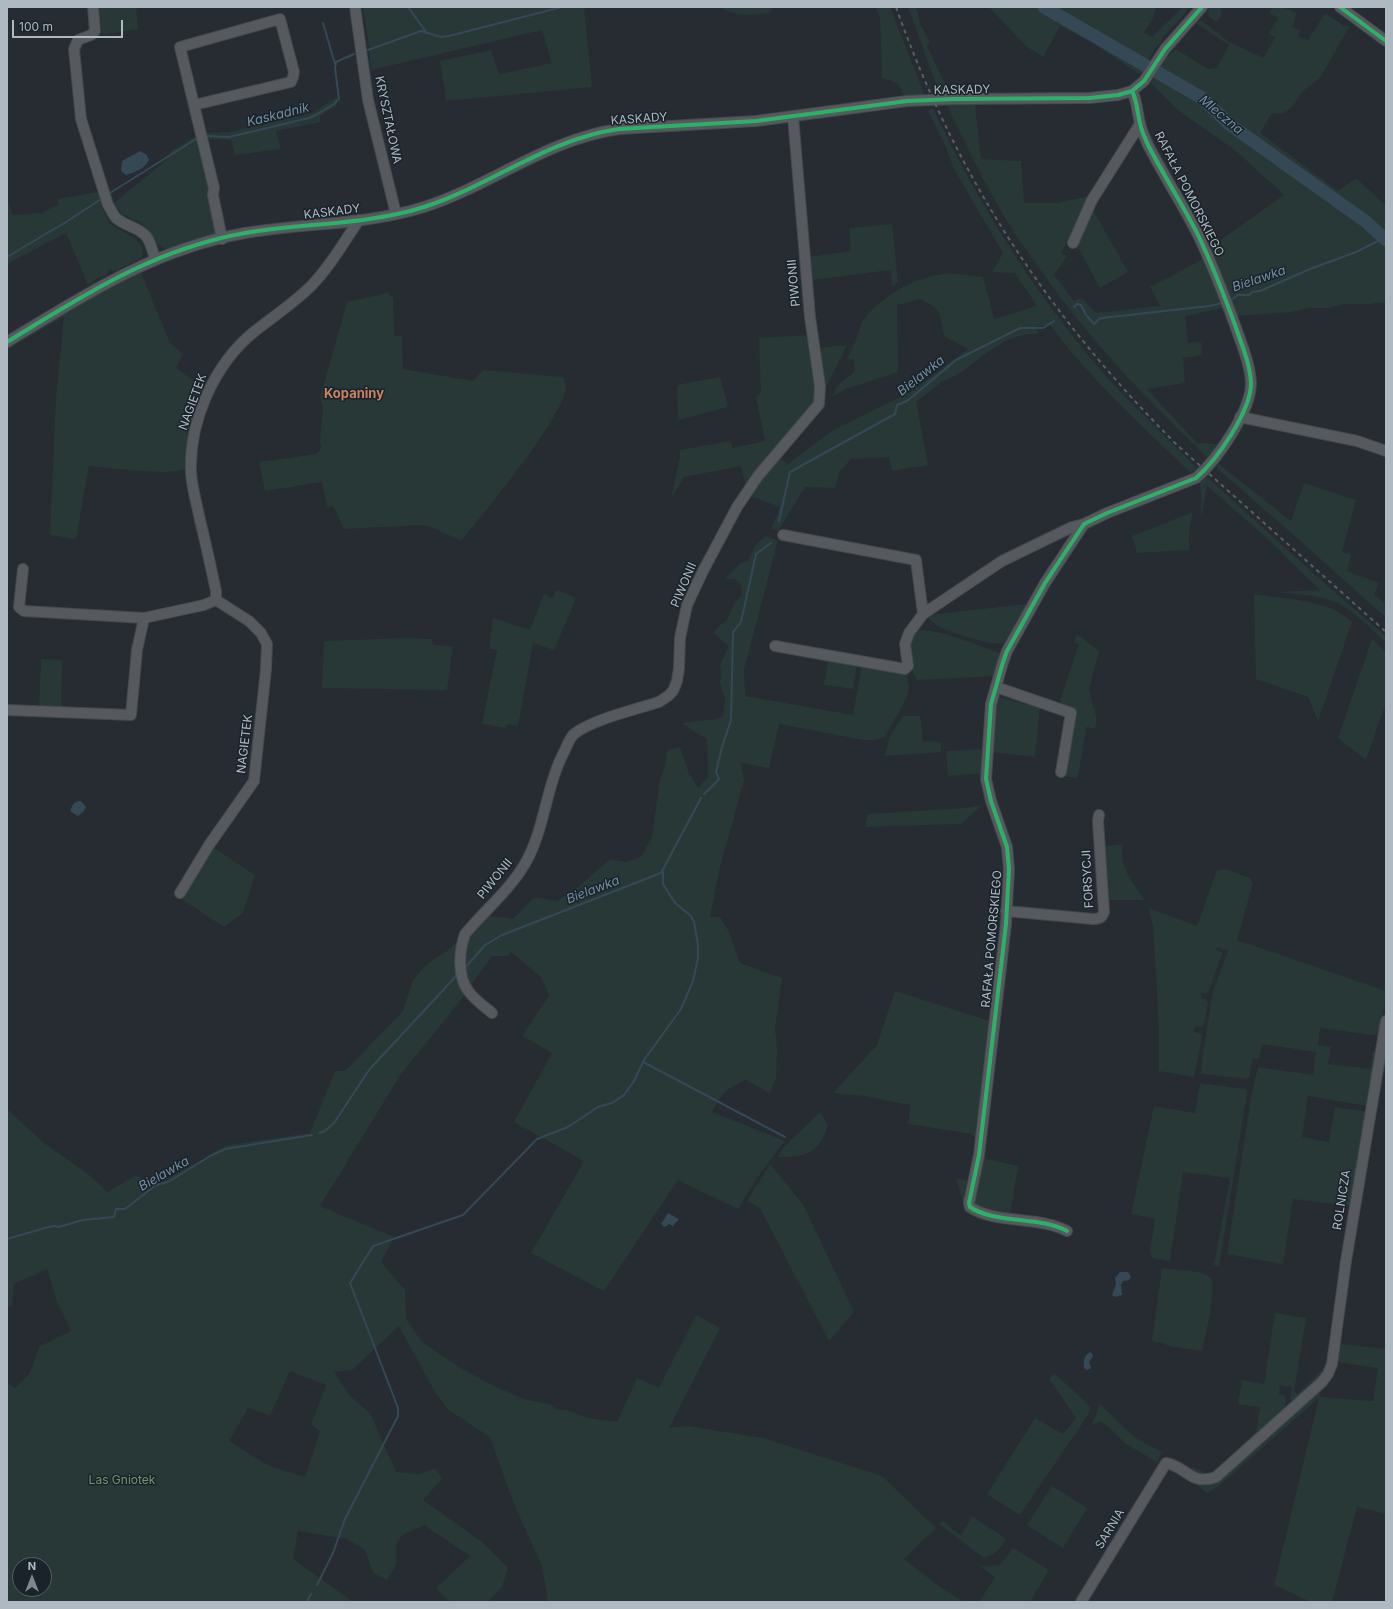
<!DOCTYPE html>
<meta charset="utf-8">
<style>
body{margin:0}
#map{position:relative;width:1393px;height:1609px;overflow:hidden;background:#262c31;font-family:Inter,sans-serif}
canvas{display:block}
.frame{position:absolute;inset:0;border:8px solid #afb9c2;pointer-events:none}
.north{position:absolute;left:12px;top:1557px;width:40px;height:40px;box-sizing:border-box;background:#1a232a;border:1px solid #565f67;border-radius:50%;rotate:0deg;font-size:11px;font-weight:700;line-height:16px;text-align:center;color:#afb9c2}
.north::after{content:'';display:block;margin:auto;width:14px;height:18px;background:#7f888f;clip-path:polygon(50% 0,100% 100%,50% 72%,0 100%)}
.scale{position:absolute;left:12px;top:20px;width:111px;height:18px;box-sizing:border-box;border:2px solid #afb9c2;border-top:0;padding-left:5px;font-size:12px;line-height:14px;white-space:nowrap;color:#afb9c2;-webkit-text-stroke:3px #1a232a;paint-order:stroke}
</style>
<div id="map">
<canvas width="1393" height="1609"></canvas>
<div class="frame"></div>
<div class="north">N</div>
<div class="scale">100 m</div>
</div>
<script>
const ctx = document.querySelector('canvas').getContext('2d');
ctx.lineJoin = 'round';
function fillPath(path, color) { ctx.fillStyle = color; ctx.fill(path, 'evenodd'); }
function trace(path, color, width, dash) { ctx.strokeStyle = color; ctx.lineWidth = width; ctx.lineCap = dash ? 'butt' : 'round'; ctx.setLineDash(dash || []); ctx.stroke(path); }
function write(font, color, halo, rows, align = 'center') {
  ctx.font = font + ' Inter,sans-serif'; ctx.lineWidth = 3; ctx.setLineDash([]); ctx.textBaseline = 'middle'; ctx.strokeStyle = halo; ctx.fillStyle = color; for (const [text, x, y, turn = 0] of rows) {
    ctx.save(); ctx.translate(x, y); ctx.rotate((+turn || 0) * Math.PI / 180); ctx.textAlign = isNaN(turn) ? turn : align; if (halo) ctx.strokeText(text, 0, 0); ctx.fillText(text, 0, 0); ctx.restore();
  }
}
fillPath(new Path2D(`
 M99 7H136L138 29 102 35Z
 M363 7H584L592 87 446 101 440 61 491 50 499 74 552 63 542 30 371 70 369 46Z
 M720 7H772L770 13C750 15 738 18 720 7Z
 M876 7H890L925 96 904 95 899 85 882 77 880 18Z
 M908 7H916L920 24 930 42 927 46 949 92 940 95Z
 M989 7H1156L1153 18 1144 33 1152 37 1183 7H1189L1182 17 1162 38V41L1154 50 1141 73H1138L1088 40 1060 26 1043 57 1027 47Z
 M1208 7H1222L1220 12 1222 14 1218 20 1215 21 1209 17Z
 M1273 7H1282L1297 13 1292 27 1301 31 1298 36 1308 40 1325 13 1344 26H1350L1320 78 1303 91 1295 103 1287 111 1280 114 1272 113 1260 133 1338 191 1356 178 1384 204 1386 203V302L1370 304H1344L1328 308H1309L1291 312 1235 316 1208 249 1284 195 1236 151 1178 110 1151 83 1166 58 1176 49 1208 69 1217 68 1229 45 1195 23 1201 20 1229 42 1264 58 1275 37 1269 34 1278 18 1269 13Z
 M337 97 336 106 320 116 321 122 276 131 281 149 235 155 231 140 206 139 205 133 229 132 312 113Z
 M946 103 975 104 981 159 1021 161 1024 203H1057L1093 195 1092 208 1128 272 1100 288 1076 244 1070 237 1061 253 1067 256 1054 275 1074 301 1082 298 1096 313 1160 306 1150 287 1203 259 1223 308 1185 316 1188 343 1201 342 1202 355 1183 358 1185 383 1147 389 1197 443 1218 444 1211 458 1208 459C1174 424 1137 390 1105 352 1076 319 1049 283 1024 247 993 202 969 152 946 103Z
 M933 108C979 206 1041 304 1113 384 1140 413 1169 440 1197 468L1191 473C1142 426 1090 379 1050 325L1037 326 1038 333 1023 335 1007 340 982 356 962 372 940 383 916 402 928 465 892 471 889 457 851 459 839 472 835 488 805 487 779 530 771 529 780 507 748 495 778 457 788 464 833 430 911 392 968 349 944 336 940 316 936 308 921 299 897 305 898 372 846 389 833 396 837 386 855 371 854 360 847 359C850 352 854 346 856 339 859 334 859 327 862 322 879 297 913 278 943 274 955 273 970 276 983 277L994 319 1037 306 1015 273 992 272 1003 253 954 169 945 145 928 111Z
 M198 135 219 234 192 240 166 249 156 243 150 231 140 222 122 214 114 203 167 159 171 151Z
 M98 192 102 208 110 224 136 239 143 249 142 258 113 272 112 269 107 272 108 275C97 276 96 280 88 285L66 233 7 264V198L13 215 41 213 59 204 57 199Z
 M892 224 898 282 892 287 891 270 811 280 808 257 851 251 849 228Z
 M140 270 170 343 183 354 176 368 205 389 187 469C162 476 116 468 89 466L76 539 50 535 56 398 64 316 7 350V346L83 300Z
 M387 293 393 298 394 336H402L403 369 473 381 483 370 563 377C564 380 565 383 566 386 567 413 482 516 461 541L436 529 423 525 344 529 333 506 327 507 322 482 265 491 259 462 316 454 321 448 320 441 323 408 320 397 347 302Z
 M808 335 816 378 815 402 748 486 745 483 741 466 684 477 671 499 680 457V450L730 441 733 448 765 441 756 397 761 393 759 338Z
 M847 345 825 389 818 348Z
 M720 377 728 407 678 420 677 385Z
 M1219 464 1291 521 1304 483 1356 500 1342 552 1351 555 1347 571 1379 583 1374 595 1384 602 1386 598V618L1314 553 1217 468Z
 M1205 475 1322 581 1386 636V643C1371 629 1355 611 1335 602 1318 595 1296 594 1277 592L1320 590 1260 532 1207 486 1201 519V491L1199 481Z
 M1193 512 1189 530V550L1137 553 1132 536Z
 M765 536 778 540 744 670 745 696 853 715 862 664 907 675 909 687 908 695 885 737 876 740H864L779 724 769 768 741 763 744 780 719 871 710 917H720L729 932 740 963 782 978 775 1029 777 1049 776 1078 770 1093 745 1080C726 1089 722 1093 712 1112L785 1141C767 1163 752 1185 738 1209L678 1180 604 1291 531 1253 584 1161 514 1122 552 1053 522 1036 549 995 541 977 511 952 508 956H492L468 989 465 979 463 945 484 915 513 919 534 897 557 901 577 888 610 859 626 862 641 857 652 837 660 779 665 766 667 750 680 747 689 774 698 788 708 777 707 739 681 723 717 719 723 716 725 700 720 683 721 671 720 665 729 646 713 633 720 625 726 622 735 602 742 595C742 581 738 578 725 579L741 563 748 561 755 546Z
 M557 590 576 598 554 650 533 643 518 726 507 724 506 728 482 724 497 650 489 649 493 618 530 630 544 594 552 598Z
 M1254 594C1287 600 1326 598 1352 622L1318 721 1308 697 1256 679Z
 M1028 604 1008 640C1006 641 1005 643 1003 643 992 647 945 631 935 624 931 622 929 619 927 615Z
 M921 630C949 632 976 645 1002 654L995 676 917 680 912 670 908 647 914 633Z
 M1077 634 1099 651 1089 690 1097 720 1095 729 1086 727 1078 778 1063 776 1075 712 1061 705 1060 701 1079 644 1074 643Z
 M408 638 432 639 433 645 453 646 447 690 322 688 324 641Z
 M1372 639 1386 652V702L1366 760 1338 738Z
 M829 657 857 663 853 689 824 685Z
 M41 659 62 660 61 709H39Z
 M996 696 1040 708 1035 757 991 752Z
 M903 716H920L923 741 941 742V752L885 756 890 736Z
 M983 749 982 773 948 776 946 751Z
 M982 805 961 824 865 827 868 814 963 808Z
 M1123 844C1118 867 1133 882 1145 900H1106L1102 847Z
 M214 848 255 875 243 913 224 927 180 898Z
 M1225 869 1250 878 1253 883 1237 940 1386 991 1380 1036 1320 1028 1318 1045 1331 1047 1328 1064 1370 1069 1373 1051 1379 1052 1368 1106 1308 1096 1302 1137 1329 1142 1335 1107 1367 1112 1350 1206 1293 1199 1283 1264 1227 1254 1252 1092 1258 1067 1313 1075 1316 1052 1262 1044 1259 1059 1253 1058 1249 1078 1247 1079 1203 1074 1201 1073 1203 1053 1213 991 1228 951 1217 947 1216 950 1221 952 1222 954 1208 993H1201V998L1206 999 1208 1002 1204 1025 1202 1027 1195 1026 1194 1032 1201 1033 1202 1037 1194 1077 1159 1071V1028L1153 927 1149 908 1197 926 1217 870Z
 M462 938 466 993 444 1021 401 1074 320 1206 394 1237 381 1262 405 1290 406 1319 422 1342 462 1369 494 1386 527 1400 549 1404 558 1410H566L588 1418 617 1422 637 1378 659 1388 696 1315 720 1328 669 1428 688 1426 763 1438 879 1475 884 1478 936 1528 904 1559 940 1587 964 1602H548L542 1566 514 1504 490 1437 447 1409 431 1385 399 1326 352 1370 334 1372 351 1397 370 1413 396 1472 420 1474 435 1468 442 1479 423 1500 482 1542 508 1568 502 1587 489 1601V1602H450L436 1588 470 1556 424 1525 402 1535 396 1545V1565L387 1580 373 1573 365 1550 347 1539 298 1531 293 1559 353 1602H7V1382L15 1388 30 1373 39 1347 71 1331 57 1302 47 1269 14 1284 12 1306 7 1308V1109L44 1143 88 1174 108 1192 136 1175 154 1186 228 1145 310 1133 335 1071H345L403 1011 413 980 428 963 447 951ZM290 1371 326 1385 311 1424 320 1432 305 1477 269 1466 229 1441 248 1408 270 1416ZM20 1565H44V1589H20Z
 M895 991 990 1021 977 1139 972 1134 908 1124 910 1105 864 1096 833 1093 877 1045Z
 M1200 1083 1245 1089 1247 1093 1219 1267 1214 1265 1230 1178 1183 1172 1170 1261 1152 1258 1150 1251 1155 1219 1131 1214 1154 1106 1195 1113Z
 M820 1112 828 1125C819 1154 806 1157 778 1157L782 1149Z
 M982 1158 1018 1166 1010 1215 974 1207 972 1202Z
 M770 1164 803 1204 854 1312 829 1341 760 1208 747 1201Z
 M956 1179 970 1181 966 1207 970 1213 964 1212 963 1202Z
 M1162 1268C1174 1270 1202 1270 1210 1277 1218 1283 1205 1339 1202 1351L1168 1346 1166 1344 1152 1341Z
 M1275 1313 1306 1318 1294 1391 1297 1394 1323 1369C1317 1384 1304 1393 1293 1404L1290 1400 1292 1387 1280 1385 1279 1394 1285 1396V1410L1212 1476 1193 1473 1192 1469 1193 1467 1209 1475 1256 1432 1260 1407 1238 1404 1242 1380 1264 1384Z
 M1340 1344 1386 1349V1514L1357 1507 1332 1602H1311L1274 1585 1319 1398 1221 1484 1207 1493 1197 1485H1208L1220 1479 1321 1388 1320 1397 1373 1401 1378 1368 1337 1362Z
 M1054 1373 1086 1402 1090 1408 1088 1415 1020 1515 987 1494 1035 1418 1063 1434 1076 1418 1049 1379Z
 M1099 1403 1134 1437 1162 1452 1157 1462 1126 1444 1109 1427 1101 1422 1092 1424 1098 1410Z
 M1052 1486 1087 1508 1063 1548 1027 1525Z
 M972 1516 1006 1539C1000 1549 995 1555 984 1558L939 1524 942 1520 961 1536Z
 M1013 1548 1049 1570 1030 1602H979L995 1577 981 1567 1000 1565Z`), '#273837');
fillPath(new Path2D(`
 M140 151 147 155 149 160C145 169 135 172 126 175L121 171 122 161Z
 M78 801H81L86 807 83 812 78 816 70 811 73 804Z
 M668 1213 679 1219 673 1226 669 1224 665 1227 661 1224Z
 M1120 1272H1128L1131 1277 1129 1280 1123 1281 1121 1285 1122 1295 1115 1297 1112 1295 1116 1284 1115 1278Z
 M1091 1352 1093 1356 1089 1362 1091 1368 1087 1370 1084 1368C1083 1362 1084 1354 1091 1352Z`), '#354856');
trace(new Path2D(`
 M408 7 426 32
 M323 23 335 64
 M368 50 421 31 441 37 449 36 562 7
 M207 136 229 137 309 118 316 115 334 104 339 99 335 68 336 62 354 54
 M110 193 196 139
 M7 257 66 222 101 199
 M1229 301 1238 295H1249L1252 292 1260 291 1310 269 1356 252 1384 238
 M1074 307 1077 304 1081 305 1086 315 1094 324 1099 319 1102 318 1209 306 1223 303
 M779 521 790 472 895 414 897 405 907 401 956 360 1020 328H1043L1054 321
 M704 794C709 789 714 785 719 779L716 772 722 747 731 720 733 632 741 622 756 554 771 543
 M464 969 485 945 502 935 661 873 701 798
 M643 1062 785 1137
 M319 1133 325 1131 334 1123 369 1070 458 974
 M7 1239 45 1228 54 1226 59 1227 83 1220 114 1217 116 1209H125L156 1185 168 1182 210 1156 225 1149 312 1135
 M317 1585 333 1553 345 1519 398 1416V1408L350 1283 373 1246 463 1215 537 1139 568 1127 598 1107 612 1103 624 1095 634 1081 644 1060 681 1009 693 981 698 958V945L694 922 691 916 675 903 663 884V872
 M307 1602 311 1594`), '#354856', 2);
trace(new Path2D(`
 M1044 7 1202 98 1229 124 1365 221 1386 240`), '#354856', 13);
const minor = new Path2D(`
 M93 7 95 31 91 35 78 40 74 49 81 119 108 205C111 209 113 215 116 218 125 226 138 227 146 236 151 243 153 252 155 259
 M355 7 368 100 396 214
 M1340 7 1386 41
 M194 105 291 82 293 77 294 72 280 19 180 47 214 188 213 195 222 239
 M1073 243 1092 200 1140 124
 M7 342C84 295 154 249 245 233 304 223 367 225 424 207 492 185 547 139 619 129L756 121 907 101 954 99 1089 98 1118 95 1132 91 1144 81 1165 49 1202 7
 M1240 417 1357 441 1386 451
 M783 535 916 560 923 614
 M23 569 19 607 24 611 144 618
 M216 600V591C211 568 206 544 200 520 197 505 192 488 191 473 189 421 214 364 255 331 274 316 294 303 311 286 330 267 344 242 359 220
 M775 646 905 669 908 666 905 644 909 633 923 614 1002 561 1072 527 1084 524
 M996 687 1071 713 1061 772
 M7 710 131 715 137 650 144 618 204 605 216 600
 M180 893 209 845 254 781 266 669 267 644 261 633 249 621 216 600
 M1006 911 1093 919C1099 919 1102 918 1104 912L1098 821 1099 815
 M492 1013C485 1007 475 1000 469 992 457 977 459 951 465 934 485 910 510 890 526 862 545 828 546 785 565 750 567 745 570 738 574 734 591 720 637 709 659 702L668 696 673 691 677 681 679 668 680 638 687 605 703 571 737 507 758 476 819 404 820 386 810 317 793 116
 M1067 1231C1040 1216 994 1224 970 1207L969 1203 979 1155 1006 924 1009 869 1007 847 991 801 986 779 991 704 1003 662 1007 651 1045 583 1084 524 1107 513 1196 478C1217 460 1251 411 1251 383 1250 363 1241 343 1235 325 1224 295 1212 264 1198 235 1183 205 1164 176 1148 145 1145 138 1141 130 1140 123 1137 112 1137 100 1132 91
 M1081 1602 1166 1463C1188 1467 1190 1486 1216 1477L1322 1382 1328 1374 1332 1364 1346 1261 1386 1021`);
trace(minor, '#44494d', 12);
trace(minor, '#565a5f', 10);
trace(new Path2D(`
 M896 7C957 179 1049 317 1178 446L1386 632`), '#595e62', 2, [4, 4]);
trace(new Path2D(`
 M1340 7 1386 41
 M7 342C84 295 154 249 245 233 304 223 367 225 424 207 492 185 547 139 619 129L756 121 907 101 954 99 1089 98 1118 95 1132 91 1144 81 1165 49 1202 7
 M1067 1231C1040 1216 994 1224 970 1207L969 1203 979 1155 1006 924 1009 869 1007 847 991 801 986 779 991 704 1003 662 1007 651 1045 583 1084 524 1107 513 1196 478C1217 460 1251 411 1251 383 1250 363 1241 343 1235 325 1224 295 1212 264 1198 235 1183 205 1164 176 1148 145 1145 138 1141 130 1140 123 1137 112 1137 100 1132 91`), '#2db169', 4);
write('12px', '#afb9c2', '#1a232a', [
 ["KASKADY",962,90,-1],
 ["KASKADY",639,119,-4],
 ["KRYSZTAŁOWA",388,120,78],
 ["RAFAŁA POMORSKIEGO",1189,194,63],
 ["KASKADY",332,212,-7],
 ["PIWONII",794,283,-95],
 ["NAGIETEK",193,402,-70],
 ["PIWONII",684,585,-67],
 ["NAGIETEK",245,744,-83],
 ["PIWONII",495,879,-51],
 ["FORSYCJI",1088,879,-93],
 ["RAFAŁA POMORSKIEGO",992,939,-85],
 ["ROLNICZA",1342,1200,-81],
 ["SARNIA",1110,1529,-59]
]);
write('12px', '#709674', '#1a232a', [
 ["Las Gniotek",122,1480]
]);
write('italic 13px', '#728ea3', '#1a232a', [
 ["Kaskadnik",278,115,-14],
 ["Mleczna",1221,115,40],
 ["Bielawka",1259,279,-19],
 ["Bielawka",921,376,-38],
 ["Bielawka",593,890,-21],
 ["Bielawka",164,1174,-30]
]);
write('bold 13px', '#c88264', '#1a232a', [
 ["Kopaniny",354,394]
]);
</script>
